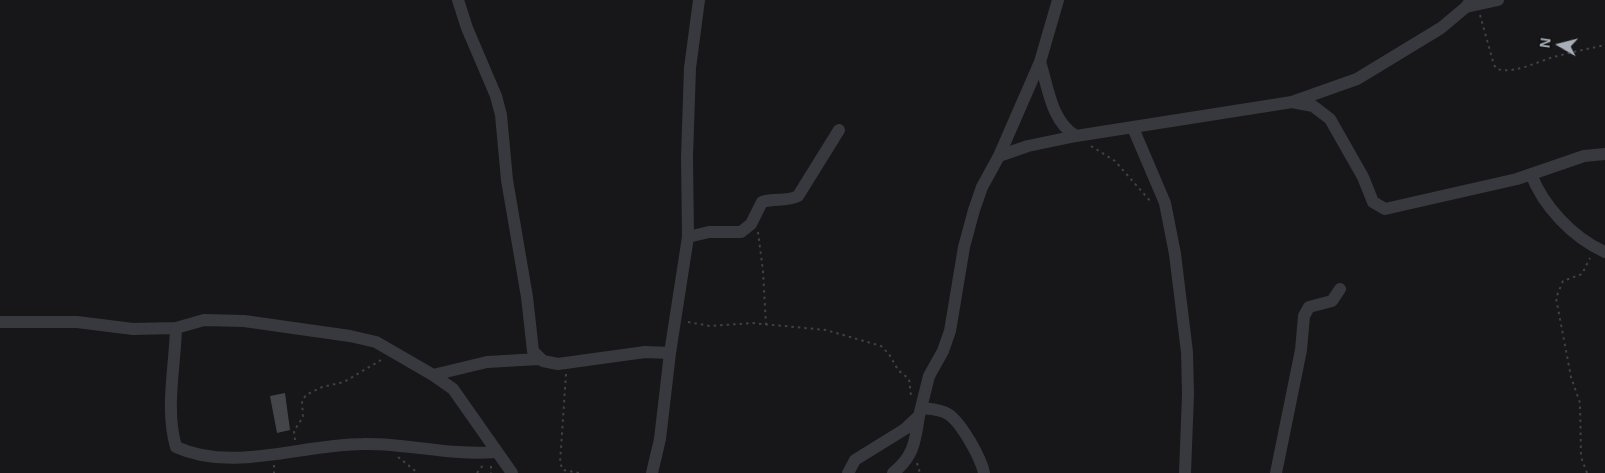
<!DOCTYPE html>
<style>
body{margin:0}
#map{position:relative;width:1605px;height:473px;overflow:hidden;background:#171719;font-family:Helvetica,sans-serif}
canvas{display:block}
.north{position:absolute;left:1535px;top:20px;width:50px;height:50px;-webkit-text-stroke:4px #121214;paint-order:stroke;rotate:278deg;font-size:14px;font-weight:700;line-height:20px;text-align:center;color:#a9afb9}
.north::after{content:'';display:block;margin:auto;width:18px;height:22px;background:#a9afb9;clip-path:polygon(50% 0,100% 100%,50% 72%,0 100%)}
</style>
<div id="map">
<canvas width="1605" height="473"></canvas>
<div class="north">N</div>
</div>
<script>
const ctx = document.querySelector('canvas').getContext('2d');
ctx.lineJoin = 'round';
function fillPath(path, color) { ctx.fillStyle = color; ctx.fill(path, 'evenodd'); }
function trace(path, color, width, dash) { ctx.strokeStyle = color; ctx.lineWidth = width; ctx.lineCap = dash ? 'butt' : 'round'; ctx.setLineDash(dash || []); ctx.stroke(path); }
fillPath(new Path2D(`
 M285 393 290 430 277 433 270 396Z`), '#434549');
trace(new Path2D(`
 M1480 15 1494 65 1497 69C1515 74 1536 62 1554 57 1571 52 1588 49 1605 45
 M1091 146 1115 161 1151 202
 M758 232 763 271 766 325
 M688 322 710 326 752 323 826 330 881 346 889 354 898 370 909 379 911 396
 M566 374 560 463 563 470 579 473
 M295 440 294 431 303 417 302 401 306 395 322 387 344 382 381 360
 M398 457 418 473
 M917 463 920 473
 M274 465V473
 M491 466V473
 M477 473 483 465
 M1587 473 1581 457 1580 403 1571 377 1556 298 1563 281 1582 274 1590 258`), '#3e4145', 2, [2.5, 4]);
trace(new Path2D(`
 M458 0 467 28 496 96 501 115 507 180 527 297 533 351 543 361 558 364 645 352 670 353
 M1466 7 1498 0
 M1040 62C1048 86 1051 122 1076 136
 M1292 102 1313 106 1330 119 1363 177 1373 202 1385 209 1517 179 1584 156 1605 154
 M1133 128 1165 203 1175 254 1187 352 1188 394 1185 473
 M999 156 1028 146 1076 136 1292 102 1357 79 1441 28 1466 7 1471 0
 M1531 174C1543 206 1573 238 1605 252
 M688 237 709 232H741L751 224 762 202C775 198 786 202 798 196L839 130
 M0 322H77L133 329 176 328C175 367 165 409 176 447 233 473 302 444 363 444 407 443 451 456 495 452
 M176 328 204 320 244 321 350 336 376 342 433 375 453 389 512 473
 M433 375 487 362 539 359
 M922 408C930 409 940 409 948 414 961 422 981 458 984 473
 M652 473 660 439 670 353 688 237 687 157 690 68 699 0
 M848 473 855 460 905 429 919 416 929 376 943 351 950 331 964 247 974 210 982 187 999 156 1040 62 1058 0
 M893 473C914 456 915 442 919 416
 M1276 473 1301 350 1304 316 1309 307 1332 301 1340 289`), '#38393e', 12);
</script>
